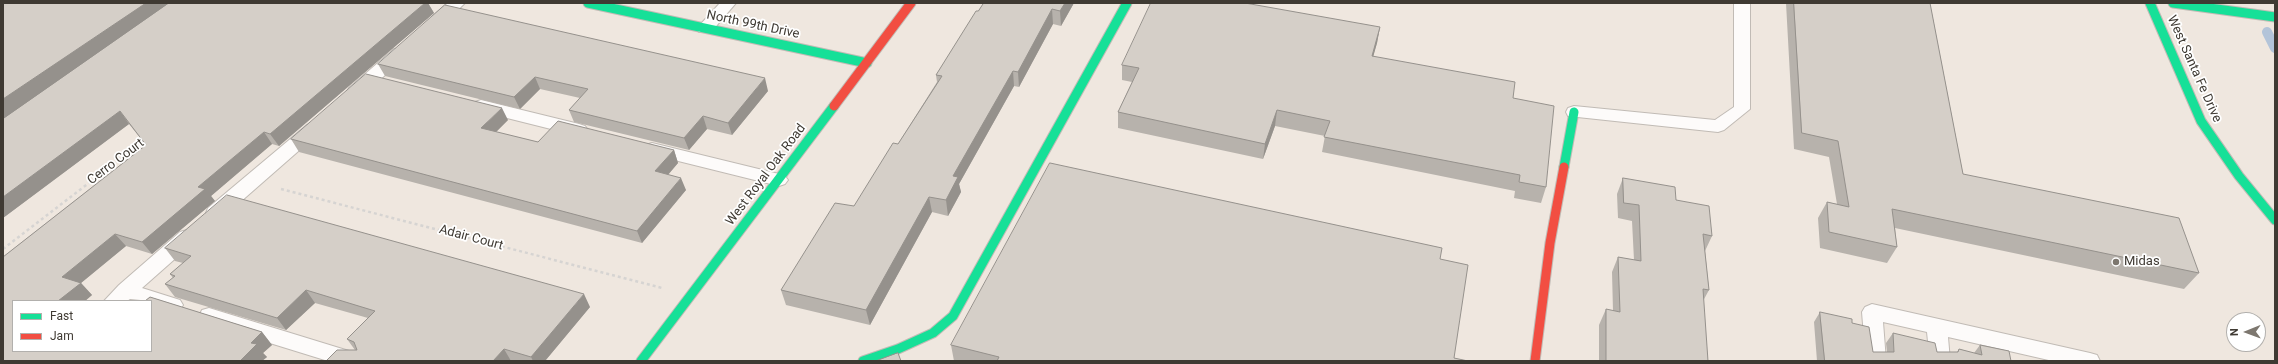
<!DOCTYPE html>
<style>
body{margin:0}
#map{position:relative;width:2278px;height:364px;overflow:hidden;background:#efe7df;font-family:Roboto,sans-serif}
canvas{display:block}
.frame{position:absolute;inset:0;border:4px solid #3f3a33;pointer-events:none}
.legend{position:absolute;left:12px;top:300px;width:140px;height:52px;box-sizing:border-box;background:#fff;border:1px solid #b2b0ad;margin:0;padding:5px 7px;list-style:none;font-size:12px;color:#3f3a33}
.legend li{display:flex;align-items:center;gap:8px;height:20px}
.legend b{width:20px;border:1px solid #b2b0ad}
.north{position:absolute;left:2226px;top:312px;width:40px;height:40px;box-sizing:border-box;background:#fff;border:1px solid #b2b0ad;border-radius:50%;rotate:269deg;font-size:11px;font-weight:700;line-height:16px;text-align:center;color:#3f3a33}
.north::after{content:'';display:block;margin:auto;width:14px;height:18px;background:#7d776f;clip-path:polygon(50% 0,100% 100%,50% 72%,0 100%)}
</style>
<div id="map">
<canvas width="2278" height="364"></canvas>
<div class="frame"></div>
<ul class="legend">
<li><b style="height:5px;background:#16e098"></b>Fast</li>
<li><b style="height:5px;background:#f24e42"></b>Jam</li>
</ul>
<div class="north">N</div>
</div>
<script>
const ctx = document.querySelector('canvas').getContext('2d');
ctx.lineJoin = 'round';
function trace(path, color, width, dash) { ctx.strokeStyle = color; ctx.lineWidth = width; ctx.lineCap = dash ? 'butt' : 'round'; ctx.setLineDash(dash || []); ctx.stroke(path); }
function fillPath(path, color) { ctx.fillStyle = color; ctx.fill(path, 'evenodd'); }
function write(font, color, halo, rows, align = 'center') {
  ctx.font = font + ' Roboto,sans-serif'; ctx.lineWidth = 3.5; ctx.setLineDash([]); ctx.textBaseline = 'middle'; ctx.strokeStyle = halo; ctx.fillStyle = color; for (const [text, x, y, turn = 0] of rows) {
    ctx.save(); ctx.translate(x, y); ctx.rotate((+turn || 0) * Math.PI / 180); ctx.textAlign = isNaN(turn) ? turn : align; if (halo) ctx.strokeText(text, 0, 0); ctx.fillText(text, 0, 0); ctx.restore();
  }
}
trace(new Path2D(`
 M2267 32 2275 48`), '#b3c4d9', 10);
const lane = new Path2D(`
 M448 3H465L441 26H429L427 23 429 20Z
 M720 3H736L711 32H699L697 29 699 26Z
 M1734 3H1750V109L1724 130 1718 132 1568 116 1566 112 1568 108 1574 106 1715 120 1734 107Z
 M400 48 406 49 408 53 406 57 361 96 355 97 349 96 347 92 349 88 394 49Z
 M481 100 579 124 585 126 588 130 585 134 579 136 475 110 473 106 475 102Z
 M313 123 319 125 322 129 319 133 222 218 215 220 208 218 206 213 208 208 307 125Z
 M652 143 779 174 785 176 788 180 785 184 779 186 646 153 643 149 646 145Z
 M187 230 194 232 196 237 194 242 142 288 180 300 183 305 180 310 173 313 151 306V301L130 299 127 301H104L119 285 180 232Z
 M1872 304 2090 353 2097 355 2100 361H2053L1948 337 1950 361H1930L1927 332 1883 322 1886 361H1866L1862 312 1865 307Z
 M209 308 362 355 365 361H328L202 322 199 316 202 310Z`);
const fast = new Path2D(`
 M588 3 867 63
 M2150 3 2201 121 2239 176 2275 220
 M2173 3 2275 17
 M1564 167 1574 112
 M641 361 834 106
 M863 361 898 349 933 333 953 316 1127 3`);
const jam = new Path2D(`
 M834 106 911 3
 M1535 361 1550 243 1564 167`);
trace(lane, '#c1bbb5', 2);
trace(fast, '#c1bbb5', 11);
trace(jam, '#c1bbb5', 11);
trace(new Path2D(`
 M281 189 662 288
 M3 249 146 139`), '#d6d4d2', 2.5, [3, 3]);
fillPath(lane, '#fdfbfa');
trace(fast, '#16e098', 9);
trace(jam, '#f24e42', 9);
fillPath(new Path2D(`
 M3 3H428L434 13 279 146 272 144 211 196 215 201 152 254 126 246 81 283 92 295 85 301H13V351H151V301H145L150 297 262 332 272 345 263 353 267 357 262 361H3V257L146 145 129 124 3 218Z
 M984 3H1074L1061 26 1053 24 1019 87 1014 86 959 184 961 192 948 216 932 212 870 325 786 305 781 290 854 206 898 144 937 82 936 75Z
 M1786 3H1930L1963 174 2199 273 2184 289 1895 228 1897 247 1887 263 1820 248 1818 218 1827 202 1837 204 1829 157 1794 149Z
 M1380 27 1377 43 1373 56 1513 98 1546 187 1541 203 1514 198 1515 191 1322 152 1325 136 1275 126 1263 159 1118 128V112L1132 82 1122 80V65Z
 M378 64 768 91 732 135 707 129 689 150 574 122 569 110 580 98 540 89 520 109 385 76Z
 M508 120 496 132 538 142 674 150 678 163 668 175 686 190 642 243 299 152 291 139Z
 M1623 178 1676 200 1712 236 1705 251 1709 290 1703 301 1708 361H1599V325L1606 309 1613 311 1612 272 1618 257 1634 260 1632 221 1618 218 1617 194Z
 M165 248 590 307 545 361H326L355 350 347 339 368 318 315 303 286 330 175 297 165 284 173 278 170 274 183 263 175 261Z
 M1440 259 1454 358 1468 361H954L951 345Z
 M1820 312 1873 352H1887L1886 343 1893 333 1937 352H1957L1959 349 1974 353 1980 345 2011 361H1817L1814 322Z`), '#b7b2ac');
fillPath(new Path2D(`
 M146 3H173L3 119V99Z
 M425 3H428L434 13 279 146 270 134Z
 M1065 3H1074L1061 26 1060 11Z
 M1052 9 1053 24 1019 87 1018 72Z
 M1380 27 1377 43 1369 72 1372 56Z
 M1013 71 1014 86 959 184 961 192 948 216 946 200 953 176Z
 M535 77 540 89 520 109 514 97Z
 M765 78 768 91 732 135 728 123Z
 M502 108 508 120 487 141 481 128Z
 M1277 110 1275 126 1263 159 1265 144Z
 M120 111 129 124 3 218V197Z
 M703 116 707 129 689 150 684 138Z
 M264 132 272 144 211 196 215 201 152 254 142 242 198 187Z
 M674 150 678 163 660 184 655 171Z
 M681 178 686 190 642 243 637 231Z
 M929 197 932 212 870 325 866 310Z
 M115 234 126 246 81 283 92 295 85 301H58L62 277Z
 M306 290 315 303 286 330 277 318Z
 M584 294 590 307 545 361H533L531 357Z
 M262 332 272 345 263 353 267 357 262 361H240L251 343Z
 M504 349 511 361H493Z`), '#95918c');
const building = new Path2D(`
 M3 3H146L3 99Z
 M169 3H425L270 134 264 132 198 187 205 189 142 242 115 234 62 277 81 283 58 301H13V351H151V301H145L150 297 262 332 251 343 257 344 240 361H3V257L146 145 120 111 3 197V119Z
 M984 3H1065L1060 11 1052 9 1018 72 1013 71 953 176 958 177 946 200 929 197 866 310 781 290 835 203 854 206 893 143 898 144 942 76 936 75 976 11H978Z
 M1151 3H1245L1380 27 1372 56 1515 82 1513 98 1554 106 1546 187 1519 182 1520 175 1324 137 1330 121 1277 110 1265 144 1118 112 1139 68 1122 65Z
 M1794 3H1930L1963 174 2179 218 2199 273 1892 209 1897 247 1829 232 1827 202 1849 207 1838 141 1802 133Z
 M445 5 765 78 728 123 703 116 684 138 569 110 588 89 535 77 514 97 378 64Z
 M366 74 502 108 481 128 538 142 558 121 674 150 655 171 681 178 637 231 291 139Z
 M1050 163 1442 248 1440 259 1468 265 1454 358 1468 361H997L999 357 951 345Z
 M1623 178 1675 187 1676 200 1709 206 1712 236 1703 234 1709 290 1703 289 1708 361H1606V309L1620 312 1618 257 1641 261 1639 205 1624 203Z
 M227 195 584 294 531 357 504 349 493 361H326L337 350H357L354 342 347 339 375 311 306 290 277 318 165 284 175 276 170 274 191 256 165 248Z
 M1820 312 1852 319V323L1869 327 1873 352H1894L1893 333 1935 343 1937 352H1958L1959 349 1982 355 1980 345 2009 351 2011 361H1825Z
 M898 353 901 361H876Z`);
fillPath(building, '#d5cfc8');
trace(building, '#95918c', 1);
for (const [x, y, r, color] of [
 [2116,262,4,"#7d776f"]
]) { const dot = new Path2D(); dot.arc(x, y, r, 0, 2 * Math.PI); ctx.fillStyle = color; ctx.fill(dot); trace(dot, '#fff', 1.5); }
write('13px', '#3f3a33', '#fff', [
 ["North 99th Drive",753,25,12],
 ["West Santa Fe Drive",2194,69,66],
 ["Cerro Court",116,162,-37],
 ["West Royal Oak Road",766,175,-53],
 ["Adair Court",471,238,15]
]);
write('13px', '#3f3a33', '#fff', [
 ["Midas",2124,262]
], 'left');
</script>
